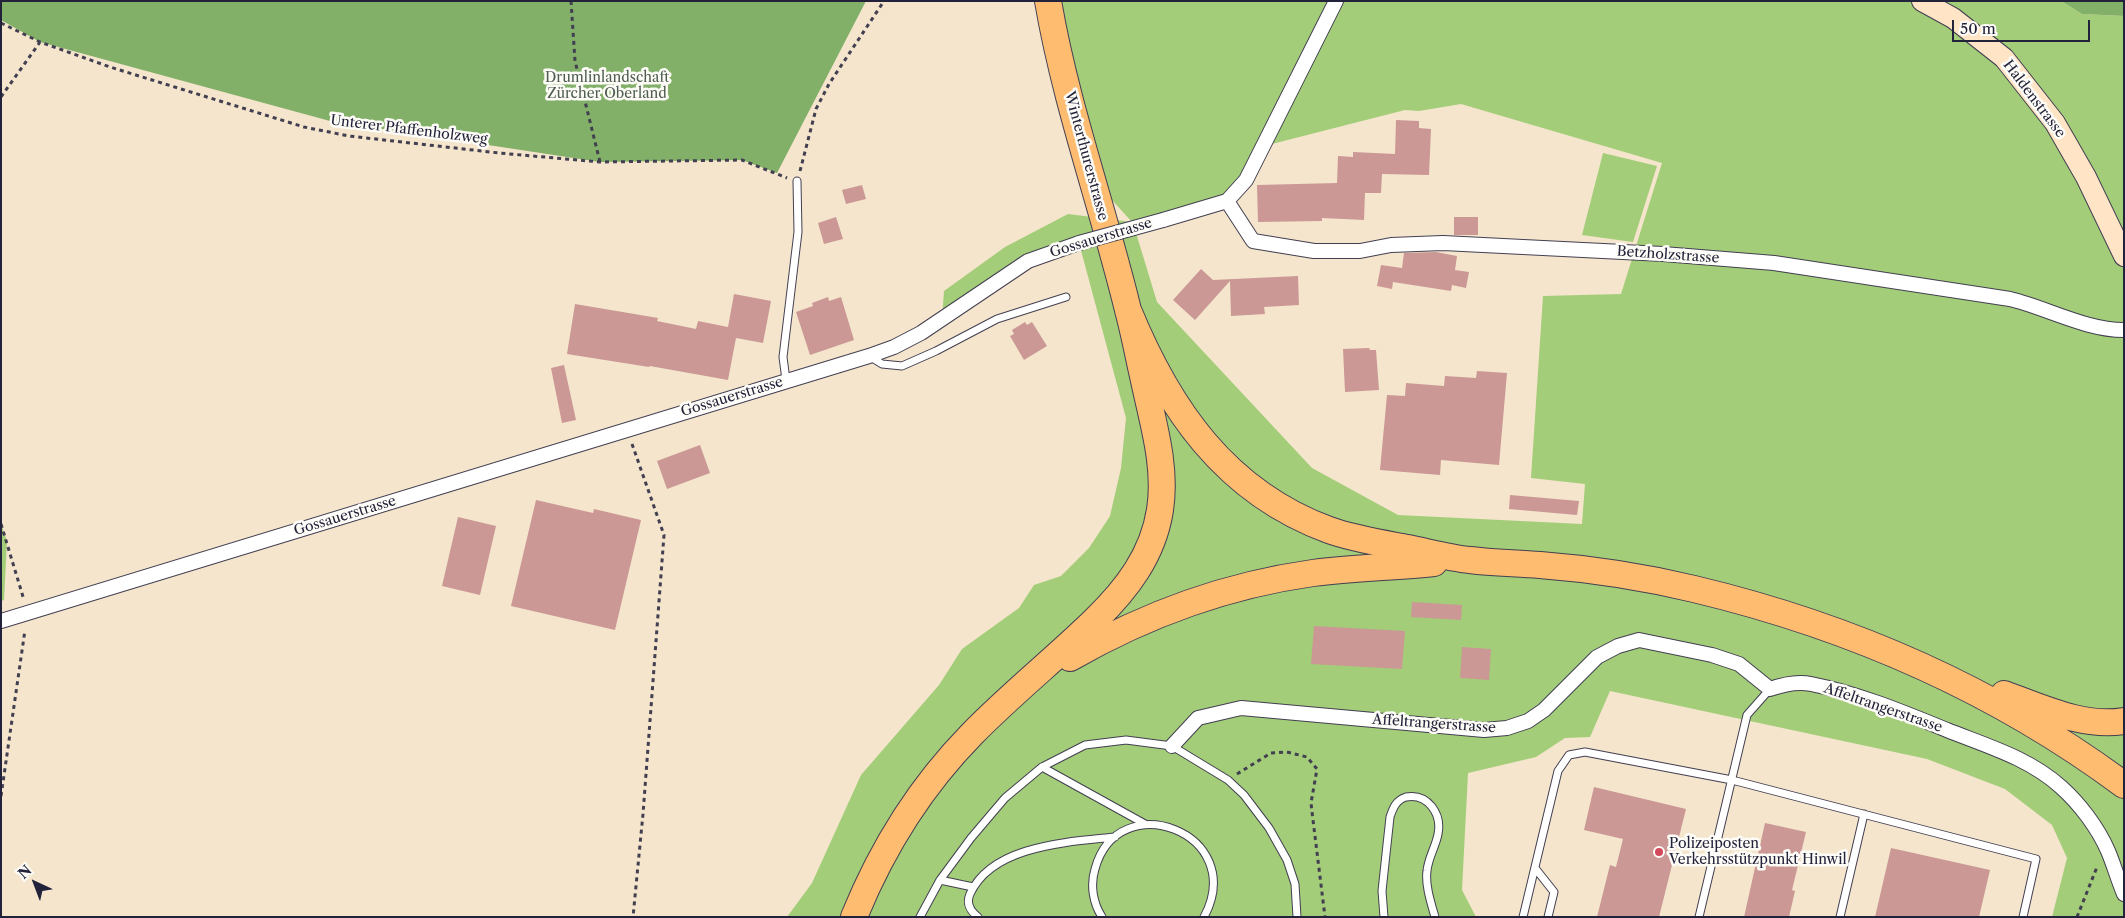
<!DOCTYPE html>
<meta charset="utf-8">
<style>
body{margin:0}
#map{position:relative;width:2125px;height:918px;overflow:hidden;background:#f4e5cc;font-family:"Libre Caslon Text",serif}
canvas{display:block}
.frame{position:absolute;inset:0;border:2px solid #22223b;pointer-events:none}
.north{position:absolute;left:10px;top:858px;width:50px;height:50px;-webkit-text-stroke:4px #fdfcf7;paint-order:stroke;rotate:317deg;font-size:14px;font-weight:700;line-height:20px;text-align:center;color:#22223b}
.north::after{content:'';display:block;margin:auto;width:18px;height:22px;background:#22223b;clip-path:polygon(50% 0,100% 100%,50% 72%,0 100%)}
.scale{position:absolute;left:1952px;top:20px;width:138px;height:22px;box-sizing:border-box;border:2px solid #22223b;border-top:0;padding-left:6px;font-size:15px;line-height:18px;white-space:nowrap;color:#22223b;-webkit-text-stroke:4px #fdfcf7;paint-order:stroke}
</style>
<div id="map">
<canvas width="2125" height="918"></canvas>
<div class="frame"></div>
<div class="north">N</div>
<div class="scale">50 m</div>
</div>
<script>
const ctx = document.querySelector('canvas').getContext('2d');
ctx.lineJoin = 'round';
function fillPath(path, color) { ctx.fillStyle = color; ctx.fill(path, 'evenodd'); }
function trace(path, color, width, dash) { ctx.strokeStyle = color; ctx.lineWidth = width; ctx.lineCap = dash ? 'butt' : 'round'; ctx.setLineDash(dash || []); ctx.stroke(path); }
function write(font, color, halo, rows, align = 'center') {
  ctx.font = font + ' "Libre Caslon Text",serif'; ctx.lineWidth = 5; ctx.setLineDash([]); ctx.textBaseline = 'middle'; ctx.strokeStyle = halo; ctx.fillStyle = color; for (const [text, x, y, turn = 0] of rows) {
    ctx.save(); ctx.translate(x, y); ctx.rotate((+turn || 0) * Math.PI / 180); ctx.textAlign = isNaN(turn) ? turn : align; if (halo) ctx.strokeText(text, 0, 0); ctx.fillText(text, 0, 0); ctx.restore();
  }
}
fillPath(new Path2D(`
 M1048 1H2061L2082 14 2124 16V917H2052L2067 858 2052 825 2005 789 1927 759 1610 691 1590 737 1565 738 1536 757 1468 773 1462 890 1476 917H869L870 912 865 917H787L812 883 861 775 939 685 962 649 1019 608 1034 585 1061 576 1089 548 1110 516 1121 468 1126 418 1079 243 1028 261 942 319 944 291 1005 247 1068 214 1132 222 1112 200 1060 59ZM1461 104 1662 163 1621 294 1543 296 1531 478 1585 484 1582 524 1398 515 1312 468 1157 302 1133 223 1227 201 1264 146 1405 110 1419 111Z
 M1603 153 1657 166 1633 242 1582 235Z
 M1 524 7 541 4 600 1 601Z`), '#a3cd79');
fillPath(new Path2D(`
 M1 1H866L777 173 742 160 600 162 330 121 40 42 1 20Z
 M2061 1H2124V16L2082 14Z`), '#82b069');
fillPath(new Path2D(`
 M1396 120 1419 121V128L1431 129 1429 175 1382 174 1381 193H1365L1364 220 1322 218V221L1258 222 1257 185 1337 183 1338 156 1353 157V152L1395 154Z
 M862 185 866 199 846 204 842 190Z
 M836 217 843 239 824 244 818 223Z
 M1454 217H1478V235H1454Z
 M1436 252 1457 256 1455 270 1469 272 1466 288 1452 285 1451 291 1393 282 1392 289 1377 286 1381 265 1402 268 1404 253Z
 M1201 269 1213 280 1298 276 1299 305 1264 307 1265 314 1231 316 1230 281 1195 320 1173 300Z
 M734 294 771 301 763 343 736 338 728 380 650 366 649 367 567 354 575 304 658 318 657 321 696 329 698 321 728 327Z
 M828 297 829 301 841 297 854 340 810 355 796 312 813 306 812 303Z
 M1025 322 1027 325 1032 322 1047 346 1024 360 1010 336 1014 334 1012 330Z
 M1369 348 1370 350H1376L1379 390 1345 392 1343 349Z
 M564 365 576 420 562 423 551 368Z
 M1477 371 1507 373 1499 465 1441 460 1440 475 1380 470 1387 395 1405 396 1406 383 1444 386 1445 376 1476 378Z
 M700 445 710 473 667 489 657 461Z
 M1510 495 1579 501 1577 515 1509 509Z
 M536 500 593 513 594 509 641 520 615 630 511 606Z
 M458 517 496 526 480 595 442 586Z
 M1412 602 1462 605 1461 620 1411 617Z
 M1314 626 1405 631 1402 669 1311 664Z
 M1462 647 1491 649 1489 680 1460 678Z
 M1594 787 1686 809 1659 917H1597L1610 865 1616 867 1623 839 1584 830Z
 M1765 823 1806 832 1792 890 1795 891 1789 917H1744Z
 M1891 848 1990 870 1979 917H1875Z`), '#cb9895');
const lane = new Path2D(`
 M869 356 882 364 902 366 936 351 997 319 1066 297
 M786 380 783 357 798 232 797 181
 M1042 767 1145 824
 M1535 868 1554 892 1548 917
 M940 880 973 887
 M920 917 940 880 971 838 1005 798 1042 767 1085 745 1126 740 1172 746 1228 780 1244 795 1269 828 1287 860 1295 884 1297 917
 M978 917C970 911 966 903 970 894 992 845 1069 842 1115 837
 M1102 917C1093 903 1090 885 1095 869 1118 784 1249 833 1204 917
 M1384 917 1382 891 1390 817C1393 808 1396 800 1406 797 1428 793 1442 814 1438 834 1436 846 1428 858 1427 871 1425 885 1431 903 1435 917
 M1523 917 1558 771 1569 755 1585 752 1732 780 2036 859 2023 917
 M1699 917 1747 715 1770 689
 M1840 917 1864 814`);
const street = new Path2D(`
 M1227 201 1253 241 1314 251H1360L1391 245 1443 243 1663 254 1774 263 2010 299C2047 308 2086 330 2124 330
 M1163 220 1227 201 1246 180 1336 1
 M1 621 869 356 894 347 921 333 1028 261 1079 243
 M1172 746 1198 718 1241 708 1484 730 1507 728 1528 721 1544 710 1597 657 1618 646 1639 640 1712 655 1739 664 1770 689C1784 684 1797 681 1811 684 1857 693 1903 712 1947 730 1987 746 2029 758 2061 787 2080 804 2098 828 2108 851 2114 865 2118 880 2124 894`);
const secondary = new Path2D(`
 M1922 1 1953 18 2004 58 2055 123 2086 177 2124 256`);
const highway = new Path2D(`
 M1128 310C1168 408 1225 492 1329 530 1354 539 1381 543 1408 548 1428 552 1449 558 1470 560 1493 563 1517 563 1540 565 1592 569 1644 577 1694 589 1849 626 1996 690 2124 785
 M1070 658C1145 615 1227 585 1313 573 1353 568 1394 567 1434 563
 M2004 694C2041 707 2083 728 2124 721
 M854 917C882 848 920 787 972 734 1011 694 1055 659 1095 620 1127 589 1153 555 1160 510 1167 465 1152 420 1143 376 1138 354 1134 332 1128 310 1103 207 1066 106 1048 1`);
trace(lane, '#423f51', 9);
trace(street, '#423f51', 16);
trace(secondary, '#423f51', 22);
trace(highway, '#423f51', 28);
trace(new Path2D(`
 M571 1 575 61 600 162
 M1 23 40 42 110 67 304 127 349 136 499 153 600 162 742 160 787 178
 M1 97 40 42
 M800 171 816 109 829 84 884 1
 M632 444 664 535 643 814 633 917
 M1 524 24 600
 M1237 774 1271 753 1287 752 1307 757 1317 769 1311 803 1312 812 1325 917
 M1 796 25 630
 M2077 917 2097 867`), '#423f51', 3, [4, 4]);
trace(lane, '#fff', 7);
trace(street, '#fff', 14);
trace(secondary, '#ffe4c6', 20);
trace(highway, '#febc70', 26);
const streetBridge = new Path2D(`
 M1079 243 1163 220`);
trace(streetBridge, '#423f51', 16, []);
trace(streetBridge, '#fff', 14);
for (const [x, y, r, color] of [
 [1659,852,5,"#d1495b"]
]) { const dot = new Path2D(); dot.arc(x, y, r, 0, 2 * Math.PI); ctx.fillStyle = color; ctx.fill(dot); trace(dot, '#fdfcf7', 2); }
write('14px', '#4f5e51', '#fdfcf7', [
 ["Drumlinlandschaft",607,78],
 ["Zürcher Oberland",607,94]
]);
write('14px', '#22223b', '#fdfcf7', [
 ["Haldenstrasse",2034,99,53],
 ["Unterer Pfaffenholzweg",409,130,7],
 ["Winterthurerstrasse",1086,156,75],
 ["Gossauerstrasse",1101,238,-17],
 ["Betzholzstrasse",1668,255,4],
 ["Gossauerstrasse",732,397,-17],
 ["Gossauerstrasse",345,516,-17],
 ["Affeltrangerstrasse",1883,708,19],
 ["Affeltrangerstrasse",1434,724,4]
]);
write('14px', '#22223b', '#fdfcf7', [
 ["Polizeiposten",1669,844],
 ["Verkehrsstützpunkt Hinwil",1669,860]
], 'left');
</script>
